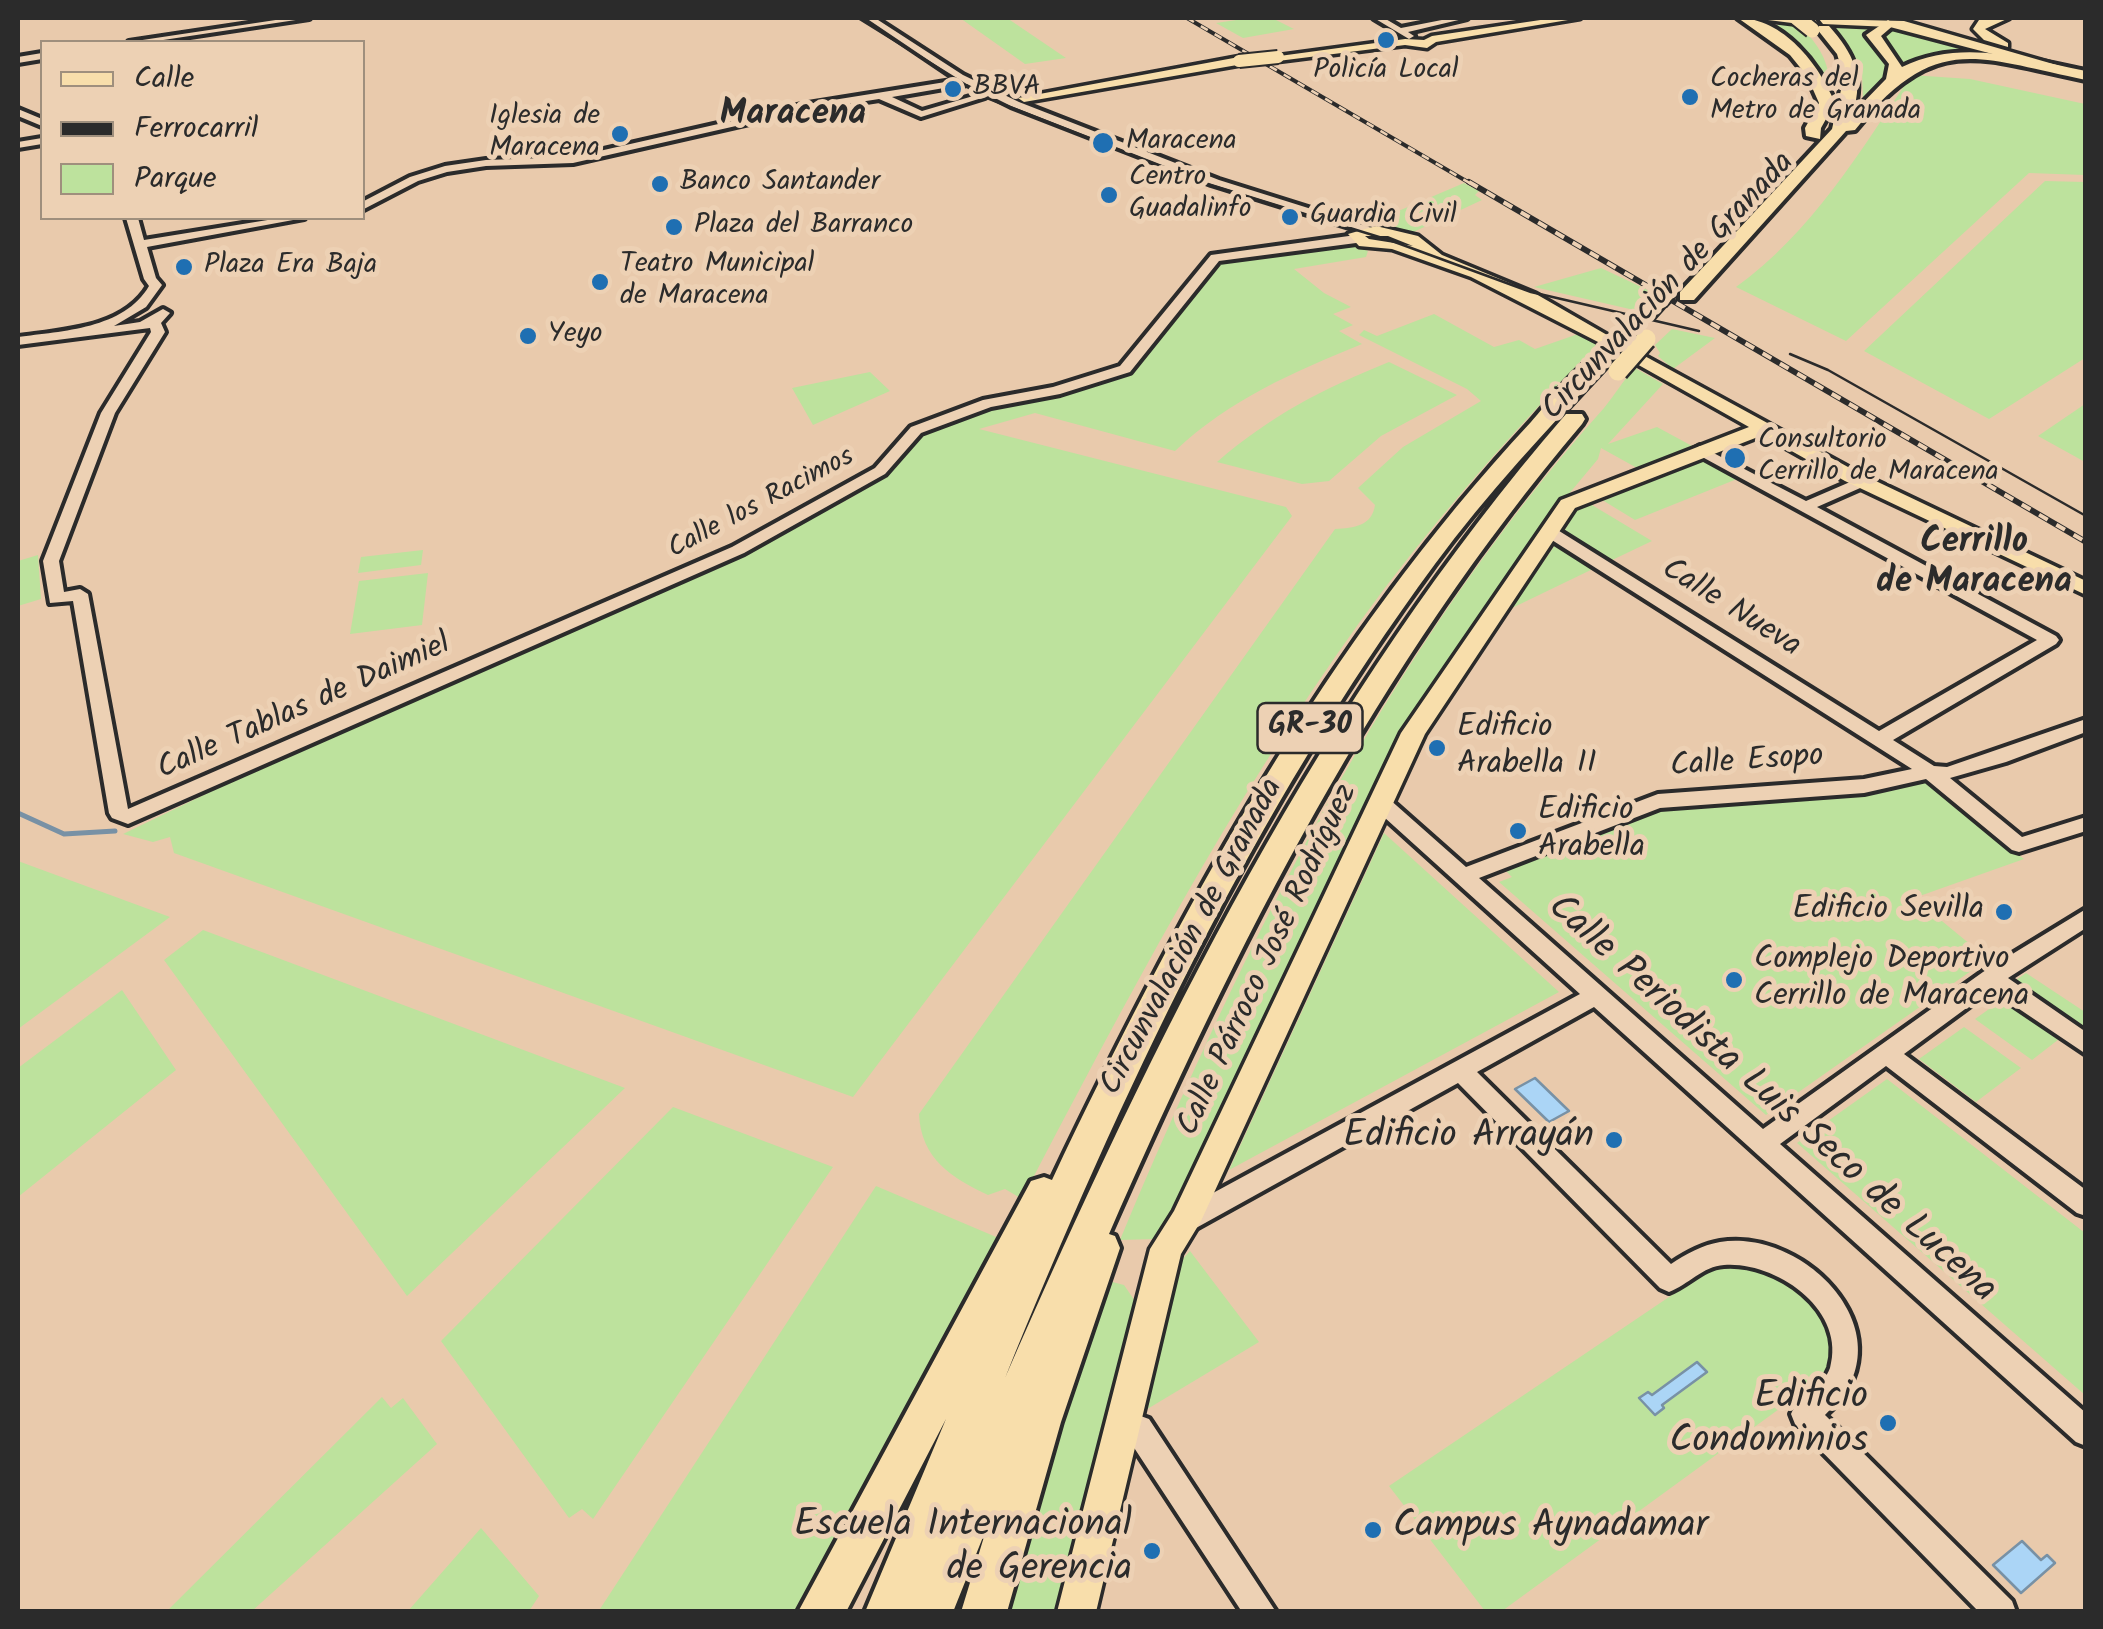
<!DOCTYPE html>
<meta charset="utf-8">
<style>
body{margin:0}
#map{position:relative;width:2103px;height:1629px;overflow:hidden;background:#e9caac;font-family:Kalam,sans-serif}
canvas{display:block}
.frame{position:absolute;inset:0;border:20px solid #2b2b2b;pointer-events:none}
.legend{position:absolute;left:40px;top:40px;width:325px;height:180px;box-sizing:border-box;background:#edd1b4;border:2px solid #9f8f7d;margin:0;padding:12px 18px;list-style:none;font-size:30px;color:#2b2b2b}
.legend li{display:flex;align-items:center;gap:20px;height:50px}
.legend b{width:50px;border:2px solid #9f8f7d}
</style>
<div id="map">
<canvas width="2103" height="1629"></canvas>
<div class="frame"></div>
<ul class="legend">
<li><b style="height:12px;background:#f8deab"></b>Calle</li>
<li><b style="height:12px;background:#2b2b2b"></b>Ferrocarril</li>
<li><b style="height:28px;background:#bde29d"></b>Parque</li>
</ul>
</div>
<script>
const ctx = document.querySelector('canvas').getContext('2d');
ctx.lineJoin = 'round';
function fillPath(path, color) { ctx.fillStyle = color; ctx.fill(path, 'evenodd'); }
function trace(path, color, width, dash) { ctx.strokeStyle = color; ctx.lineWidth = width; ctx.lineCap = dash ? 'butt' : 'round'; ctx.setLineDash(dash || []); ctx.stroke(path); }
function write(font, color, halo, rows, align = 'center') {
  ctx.font = font + ' Kalam,sans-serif'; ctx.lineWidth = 10; ctx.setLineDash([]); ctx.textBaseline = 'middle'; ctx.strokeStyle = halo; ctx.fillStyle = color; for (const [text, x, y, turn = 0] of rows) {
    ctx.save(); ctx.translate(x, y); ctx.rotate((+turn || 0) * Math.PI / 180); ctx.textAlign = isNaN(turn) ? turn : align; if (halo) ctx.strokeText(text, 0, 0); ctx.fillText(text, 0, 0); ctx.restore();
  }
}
fillPath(new Path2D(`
 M960 18H1007L1066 58 1025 64Z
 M1250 18H1272L1294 29 1243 38 1216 23Z
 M1798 24C1819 45 1830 61 1830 91L1811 63 1770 25Z
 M1828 24 1877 27 1865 34 1890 68 1863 102 1862 70 1846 42Z
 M1889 29C1922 29 1931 43 1948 40L2011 56 1978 50 1935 53 1903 63 1881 37Z
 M1911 75 1970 79 2085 104V175L2029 173 1846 341 1736 287C1810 234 1862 150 1911 75Z
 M2045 181 2085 182V358L1989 419 1864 351Z
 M1464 183 1479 191 1475 195 1482 200 1405 236 1390 227 1368 224Z
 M1348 242 1368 251 1366 257 1294 269 1324 293 1351 307 1333 314 1353 325 1339 331 1362 344C1294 372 1230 399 1175 451L1035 413 979 429 1286 507 1292 516 853 1097 174 853 170 837 153 842 123 834 297 750 754 549 854 496 894 469 928 430 1002 402 1083 387 1127 370 1219 260Z
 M1601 268 1652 292 1634 310 1534 287Z
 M1434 314 1494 347 1519 340 1535 349 1581 333 1601 346 1580 362C1501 445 1426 530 1359 623 1229 804 1125 1002 1022 1199L1005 1189 988 1195C952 1178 921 1159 919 1114L1335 529C1354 528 1372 526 1375 505L1358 488 1403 447 1481 401 1467 389 1359 335 1364 330 1377 336Z
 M1672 329 1715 338 1673 369 1658 356 1660 353 1655 345Z
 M1389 362 1457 395 1381 436 1329 481 1302 484 1217 462C1270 416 1324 388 1389 362Z
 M1635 368 1663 384 1608 444 1657 427 1694 447 1637 468 1601 448 1598 459 1568 495 1424 705 1169 1233 1155 1239 1120 1240C1245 943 1387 650 1604 408 1616 393 1622 382 1635 368Z
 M870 372 890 391 813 425 792 388Z
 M2085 404V462L2038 436Z
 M1705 457 1742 477 1635 520 1599 498Z
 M1587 502 1652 541 1608 562 1563 533 1580 505Z
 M1557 542 1597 567 1512 608Z
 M423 550 421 565 358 573 361 557Z
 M38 555 41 599 18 606V561Z
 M428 573 422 625 350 634 359 581Z
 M1925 779 2024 859 1914 898 1988 959 1766 1115 1499 882 1512 877 1506 871 1663 810 1868 793Z
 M1384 833 1559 992 1229 1170Z
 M18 861 170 917 18 1029Z
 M203 930 625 1088 407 1296 164 960Z
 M2026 973 2085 1012V1034L2013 982Z
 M122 990 176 1070 18 1197V1068Z
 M2006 997 2063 1036 2032 1060 1975 1019Z
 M1964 1027 2021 1068 1976 1102 1919 1059Z
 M1887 1079 2085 1233V1395L1797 1143Z
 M673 1107 833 1167 593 1519 582 1509 569 1518 441 1341Z
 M876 1186 1008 1242 806 1611 598 1612Z
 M1190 1251 1259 1342 1144 1411V1399L1179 1263Z
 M1730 1265C1783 1269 1860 1317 1823 1377L1502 1611H1485L1389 1486 1709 1270Z
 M1105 1280 1124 1285 1137 1304 1066 1611 1005 1612 1068 1389Z
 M382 1397 391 1408 403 1398 437 1444 252 1611H167Z
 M481 1528 539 1596 529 1611H408Z`), '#bde29d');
const water = new Path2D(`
 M1535 1078 1569 1111 1549 1122 1515 1089Z
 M1697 1362 1707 1372 1662 1405 1664 1408 1655 1415 1639 1398 1648 1392 1652 1395Z
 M2022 1541 2041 1560 2047 1555 2055 1563 2021 1593 1993 1565Z`);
fillPath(water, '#abd5f6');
trace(water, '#7891a5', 2.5);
trace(new Path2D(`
 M18 813 64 834 115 831`), '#7891a5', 5);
trace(new Path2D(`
 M1606 339 1641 359`), '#c3aa92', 16, [16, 8]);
const minor = new Path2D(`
 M289 18H309L150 42H129Z
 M866 18H875L963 75 1019 102 1219 180 1375 229 1365 232 1211 184 1011 106 967 84 892 97 922 111 980 94 985 97 921 117 879 99 802 111 573 163 486 166 447 172 418 181 362 210V202L410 177 445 166 486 160 573 157 802 105 958 80Z
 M1374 18H1384L1401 28 1452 18H1467L1408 32 1414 36 1409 39Z
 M42 53V59L18 63V57Z
 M18 109 42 119V126L18 116Z
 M42 138V144L18 148V142Z
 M126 218H138L144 240 280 218H304L147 247 156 278 162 285 146 307 114 326 140 322 163 309 170 313 161 323 165 332 115 413 59 561 64 592 80 589 88 594 128 809 732 547 875 468 911 427 983 400 1053 387 1120 366 1211 255 1356 235 1362 239 1356 243 1219 261 1130 372 1060 394 991 407 921 433 885 474 744 553 128 824 112 818 109 813 73 601 50 603 43 561 101 413 151 332 150 328 18 345V337C62 331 124 329 149 286L144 279Z
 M1700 446 1806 501 1857 479H1867V485L1817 507 2056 636 2059 640 2056 644 1893 740 1934 766 1947 767 2086 719V732L2006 762 1950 778 2022 837 2086 817V831L2019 852 2012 850 1926 779 1864 793 1660 808 1479 878 1763 1129 1983 972 2086 909V928L2008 978 2086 1032V1054L1991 990 1904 1054 2086 1190V1216L2077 1213 1886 1066 1780 1144 2086 1413V1446L2076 1442 1594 1007 1477 1072 1671 1264C1686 1254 1702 1245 1720 1242 1808 1228 1913 1340 1825 1415L2012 1601 2016 1612H1979L1795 1424 1791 1414C1799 1395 1823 1388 1830 1368 1847 1310 1776 1261 1724 1265 1703 1266 1688 1285 1669 1292L1660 1288 1458 1083 1196 1228 1187 1231 1178 1228 1174 1220 1178 1212 1580 994 1374 808 1371 803 1374 798H1388L1466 867 1658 794 1864 779 1912 769 1544 535V529H1556L1879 731 2037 640 1695 453 1693 450Z
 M1121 1409 1149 1419 1276 1612H1242L1129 1440 1111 1433 1107 1423 1111 1413Z`);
const major = new Path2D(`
 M1554 18H1580L1436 42 1427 48 1405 45 1278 61 1272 57 1405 39 1424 40 1432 36Z
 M1752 18H1796L1798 20 1792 23Z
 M2009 18 1985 29 2008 43V47L1984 40 1973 29 1979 20Z
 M1819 19 1904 21 2067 68 2061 72 1890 27 1823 24Z
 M1239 57 1243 64 1024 102 1018 98Z
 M1376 226 1418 236 1442 255 1536 294 1614 339 1600 343 1471 277 1392 249 1359 246 1348 234ZM1365 236H1388L1413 246 1369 239Z
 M1641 354 1859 473 2086 581V595L1845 481 1763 435 1575 508 1425 734 1201 1221 1181 1254 1096 1612H1057L1150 1249 1174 1211 1401 733 1561 500 1749 427 1635 363 1632 359Z`);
const highway = new Path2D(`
 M1738 18C1783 18 1819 64 1835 103L1821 128 1820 139 1806 136 1805 128 1819 103 1807 76 1790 55Z
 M1888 20 1895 24 1881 36 1902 67C1963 38 2023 59 2086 71V80C1973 57 1937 32 1855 130L1846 131 1694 300H1680V292L1832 129 1844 77 1837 54 1817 29 1819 26H1829C1854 54 1864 76 1853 113L1886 79 1889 64 1866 35Z
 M1658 294 1668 300 1653 317H1639V309Z
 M1601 354 1611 360 1608 364C1548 429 1487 493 1435 564 1252 812 1121 1094 1005 1378 1155 1036 1320 698 1566 414H1582L1585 419 1582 424C1374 669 1238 941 1109 1234L1115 1236 1120 1248 1061 1422 1007 1612H961L987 1527 953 1612H865L946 1419 846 1612H798L1031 1181 1044 1177 1052 1180C1181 908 1325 643 1531 422 1546 405 1582 359 1601 354Z`);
trace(minor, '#2b2b2b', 8);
trace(major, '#2b2b2b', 7);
trace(highway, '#2b2b2b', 8);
fillPath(minor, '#edd1b4');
fillPath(major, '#f8deab');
fillPath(highway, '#f8deab');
trace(new Path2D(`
 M858 18 987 98 1198 181 1392 241 1531 292 1699 331
 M1790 354 1828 370 2086 516`), '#2b2b2b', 2.5);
const railFar1 = new Path2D(`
 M1187 18 1473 185`);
const rail = new Path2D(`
 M1469 182 2086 542`);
trace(railFar1, '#2b2b2b', 4);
trace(rail, '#2b2b2b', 6);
trace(railFar1, '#edd1b4', 2.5, [8]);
trace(rail, '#edd1b4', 4, [10]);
const majorBridge = new Path2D(`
 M1239 61 1278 57`);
const highwayBridgeFar1 = new Path2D(`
 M1797 18 1812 30`);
const highwayBridge = new Path2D(`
 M1658 300 1670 287
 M1618 371 1646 339`);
trace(majorBridge, '#2b2b2b', 16, []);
trace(highwayBridgeFar1, '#2b2b2b', 19, []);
trace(highwayBridge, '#2b2b2b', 24, []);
trace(majorBridge, '#f8deab', 12);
trace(highwayBridgeFar1, '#f8deab', 15);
trace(highwayBridge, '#f8deab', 19);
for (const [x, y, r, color] of [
 [1386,40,10,"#1f6fb2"],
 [953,89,10,"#1f6fb2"],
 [1690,97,10,"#1f6fb2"],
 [620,134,10,"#1f6fb2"],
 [1103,143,12,"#1f6fb2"],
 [660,184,10,"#1f6fb2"],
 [1109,195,10,"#1f6fb2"],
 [1290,217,10,"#1f6fb2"],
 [674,227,10,"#1f6fb2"],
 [184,267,10,"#1f6fb2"],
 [600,282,10,"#1f6fb2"],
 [528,336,10,"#1f6fb2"],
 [1735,458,12,"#1f6fb2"],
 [1437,748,10,"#1f6fb2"],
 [1518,831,10,"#1f6fb2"],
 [2004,912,10,"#1f6fb2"],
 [1734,980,10,"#1f6fb2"],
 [1614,1140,10,"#1f6fb2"],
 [1888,1423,10,"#1f6fb2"],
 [1373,1530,10,"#1f6fb2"],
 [1152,1551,10,"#1f6fb2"]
]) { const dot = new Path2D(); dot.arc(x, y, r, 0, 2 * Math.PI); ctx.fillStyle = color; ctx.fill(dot); trace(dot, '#edd1b4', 4); }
write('28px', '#2b2b2b', '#edd1b4', [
 ["Policía Local",1386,72,"center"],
 ["Cocheras del",1710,81],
 ["Metro de Granada",1710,113],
 ["BBVA",973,89],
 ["Iglesia de",600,118,"right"],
 ["Maracena",600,150,"right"],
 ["Maracena",1126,143],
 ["Centro",1129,179],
 ["Guadalinfo",1129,211],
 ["Banco Santander",680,184],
 ["Guardia Civil",1310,217],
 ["Plaza del Barranco",694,227],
 ["Teatro Municipal",620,266],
 ["de Maracena",620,298],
 ["Plaza Era Baja",204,267],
 ["Yeyo",548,336],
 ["Consultorio",1758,442],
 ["Cerrillo de Maracena",1758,474]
], 'left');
write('28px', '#2b2b2b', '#edd1b4', [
 ["Calle los Racimos",762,505,-28]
]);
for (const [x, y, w] of [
 [1310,728,105]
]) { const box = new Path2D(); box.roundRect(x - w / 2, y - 25, w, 50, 8); ctx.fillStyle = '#edd1b4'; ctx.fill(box); trace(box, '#2b2b2b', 2.5); }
write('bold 30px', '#2b2b2b', null, [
 ["GR-30",1310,728]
]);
write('32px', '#2b2b2b', '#edd1b4', [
 ["Circunvalación de Granada",1670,288,-47],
 ["Calle Nueva",1730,610,32],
 ["Calle Tablas de Daimiel",305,709,-24],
 ["Calle Esopo",1747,764,-4],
 ["Circunvalación de Granada",1194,938,-62],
 ["Calle Párroco José Rodríguez",1270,961,-65]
]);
write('32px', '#2b2b2b', '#edd1b4', [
 ["Edificio",1457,730],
 ["Arabella II",1457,767],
 ["Edificio",1538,813],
 ["Arabella",1538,850],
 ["Edificio Sevilla",1984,912,"right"],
 ["Complejo Deportivo",1754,962],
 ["Cerrillo de Maracena",1754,999]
], 'left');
write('bold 35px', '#2b2b2b', '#edd1b4', [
 ["Maracena",793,117]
]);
write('bold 35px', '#2b2b2b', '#edd1b4', [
 ["Cerrillo",1974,545],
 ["de Maracena",1974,585]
]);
write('38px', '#2b2b2b', '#edd1b4', [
 ["Calle Periodista Luis Seco de Lucena",1770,1101,42]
]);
write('38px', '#2b2b2b', '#edd1b4', [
 ["Edificio Arrayán",1594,1140],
 ["Edificio",1868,1401],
 ["Condominios",1868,1445],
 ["Escuela Internacional",1132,1529],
 ["de Gerencia",1132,1573],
 ["Campus Aynadamar",1393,1530,"left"]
], 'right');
</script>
